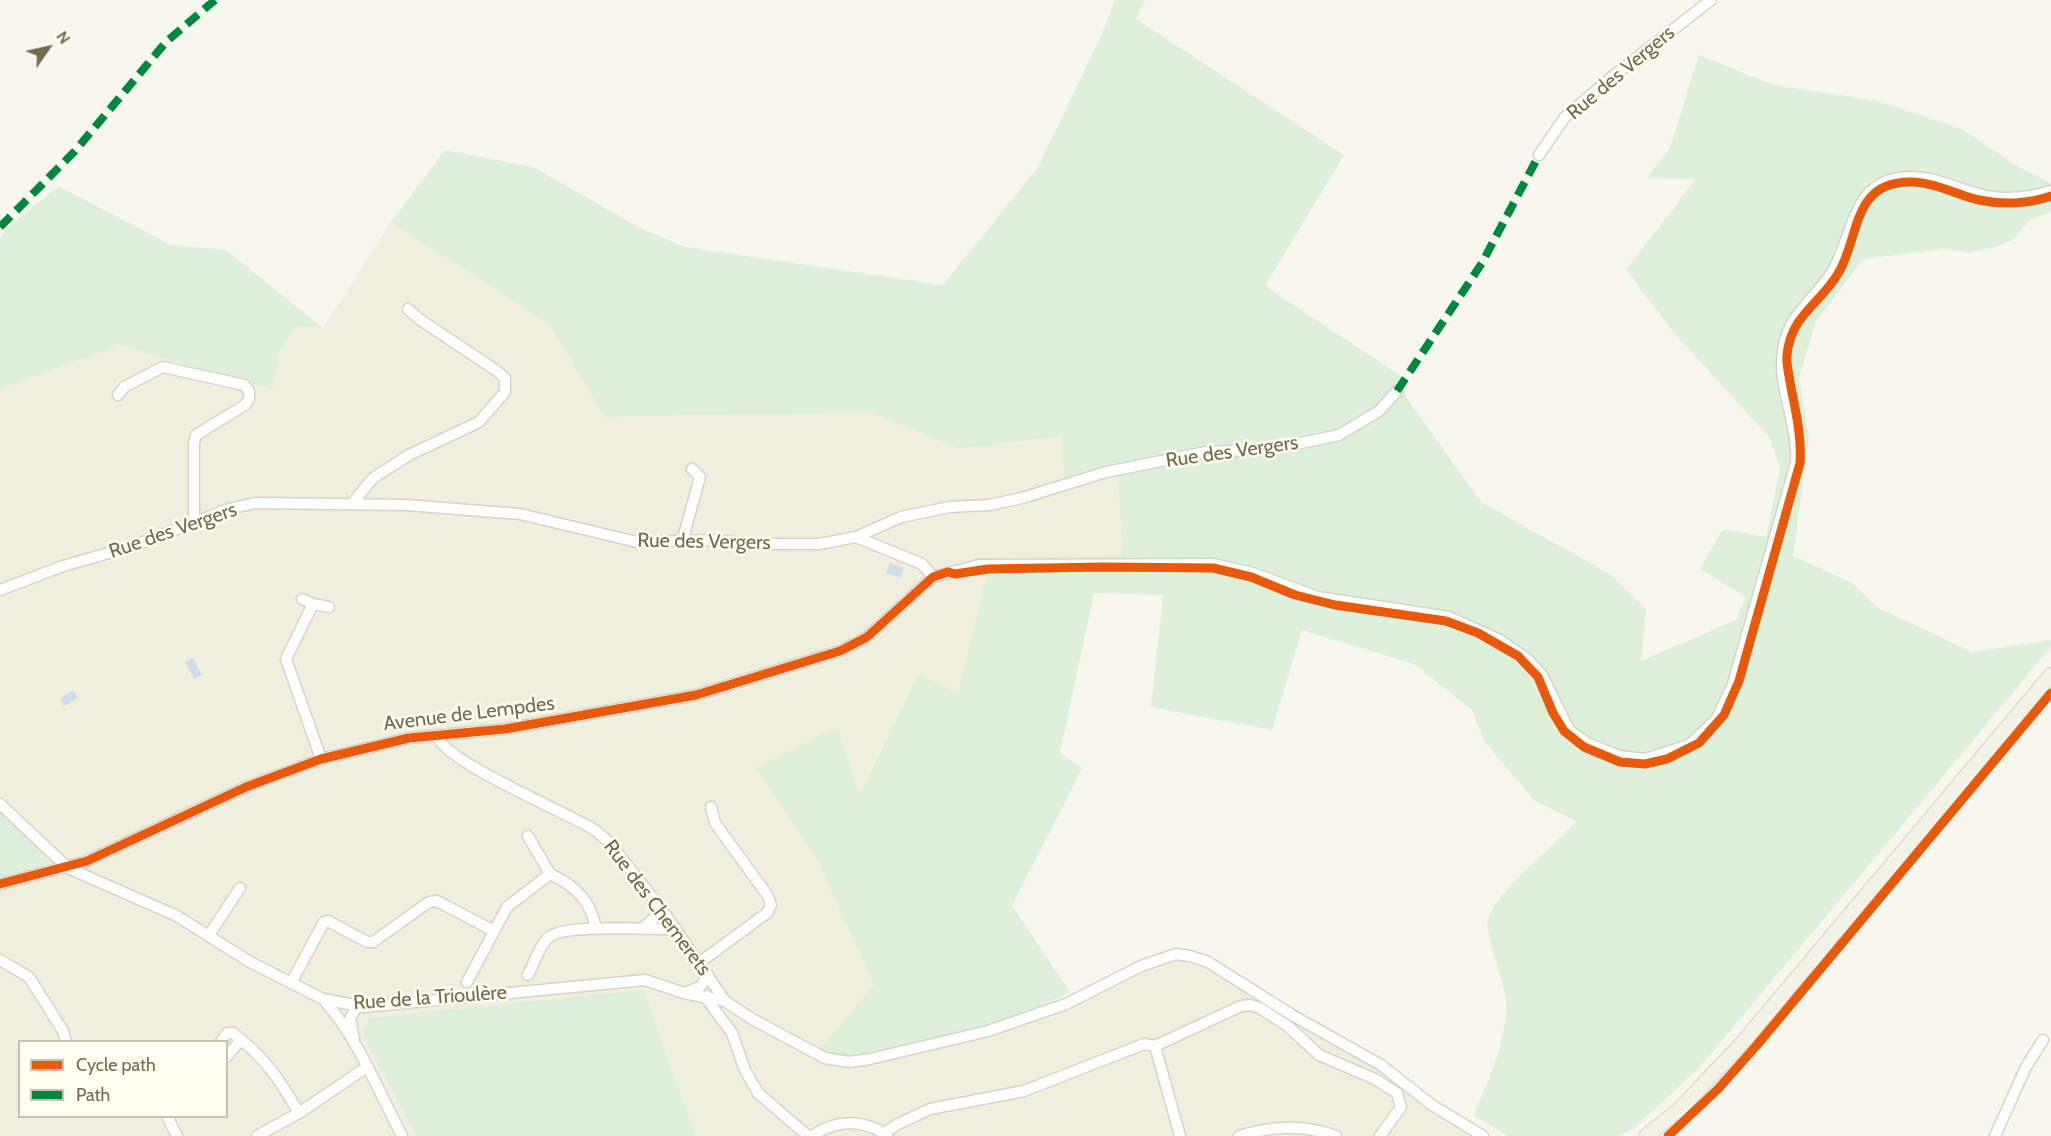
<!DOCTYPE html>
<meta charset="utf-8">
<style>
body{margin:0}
#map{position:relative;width:2051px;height:1136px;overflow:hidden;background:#f7f7ee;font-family:Cabin,sans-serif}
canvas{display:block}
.legend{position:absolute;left:18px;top:1040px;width:210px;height:78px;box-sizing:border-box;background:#fefef0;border:2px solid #c7c3b0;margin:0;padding:8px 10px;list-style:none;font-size:18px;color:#746b4f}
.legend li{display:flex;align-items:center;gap:12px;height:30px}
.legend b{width:30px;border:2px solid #c7c3b0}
.north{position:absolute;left:18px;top:18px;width:60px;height:60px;-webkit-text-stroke:4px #fefef0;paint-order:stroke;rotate:56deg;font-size:16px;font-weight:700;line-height:24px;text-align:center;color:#746b4f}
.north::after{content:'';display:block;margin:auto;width:21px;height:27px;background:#746b4f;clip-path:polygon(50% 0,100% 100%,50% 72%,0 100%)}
</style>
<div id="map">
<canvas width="2051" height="1136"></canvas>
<ul class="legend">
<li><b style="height:8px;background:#e8590c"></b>Cycle path</li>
<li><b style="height:8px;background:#00873e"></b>Path</li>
</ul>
<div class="north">N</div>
</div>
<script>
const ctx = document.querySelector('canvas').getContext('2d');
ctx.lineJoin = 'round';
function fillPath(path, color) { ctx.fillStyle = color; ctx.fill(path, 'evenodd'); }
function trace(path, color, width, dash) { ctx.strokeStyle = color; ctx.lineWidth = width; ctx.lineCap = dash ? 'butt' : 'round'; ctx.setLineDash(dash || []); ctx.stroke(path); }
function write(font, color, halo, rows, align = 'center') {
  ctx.font = font + ' Cabin,sans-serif'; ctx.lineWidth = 5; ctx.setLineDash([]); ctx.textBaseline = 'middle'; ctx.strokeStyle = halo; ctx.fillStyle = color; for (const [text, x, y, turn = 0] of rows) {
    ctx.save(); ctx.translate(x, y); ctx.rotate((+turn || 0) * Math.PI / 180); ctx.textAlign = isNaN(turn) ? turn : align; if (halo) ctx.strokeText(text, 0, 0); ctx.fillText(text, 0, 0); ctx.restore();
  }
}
fillPath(new Path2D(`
 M391 222 550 325 604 417 872 412 959 449 1062 436 1118 474 1122 556 990 559 958 693 917 675 859 795 756 768 817 860 874 985 821 1049 1011 1027 1140 971 1180 959 1223 975 1396 1081 1470 1136H0V389L120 345 271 390 280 352 296 326 323 328ZM20 1042H226V1116H20Z`), '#f0efde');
fillPath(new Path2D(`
 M1115 0H1145L1136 19 1344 155 1265 286 1401 376 1406 397 1481 502 1610 574 1646 609 1641 661 1736 620 1746 597 1700 569 1723 529 1766 537 1780 467 1769 437 1676 335 1626 270 1696 179 1647 178 1670 148 1699 55 1773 85 1878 101 1962 129 2019 167 2051 183V212L2030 220 2012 240 1992 248 1970 252 1943 249 1863 259 1816 321 1799 378 1809 437 1793 556 1852 583 1877 607 1971 652 2051 640V647L1699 1068 1634 1128 1619 1136H1508L1474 1115C1489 1078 1507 1042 1506 1001 1505 981 1484 935 1488 920 1496 890 1553 849 1576 821L1534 800 1484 741 1472 710 1414 664 1302 630 1272 730 1151 707 1163 595 1094 593 1060 753 1082 768 1012 906 1070 992 1018 1017 917 1044 836 1057 820 1049 874 985 817 860 756 768 837 727 860 794 918 674 958 693 990 559 1122 556 1118 474 1065 489 1062 436 959 449 871 412 604 417 550 325 391 222 445 150 533 167 642 229 685 247 943 285 1038 167 1102 34Z
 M59 186 170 245 226 250 323 328 296 326 280 352 272 390 120 345 0 389V238L8 227Z
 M0 811 52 857 49 863 0 877Z
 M644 990 695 1136H416L362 1033 370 1018Z`), '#deefda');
fillPath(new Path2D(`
 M890 563 904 568 901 578 886 573Z
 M193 658 202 675 194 679 185 662Z
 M73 690 78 697 64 706 60 699Z`), '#d0dce7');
const minor = new Path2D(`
 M1539 155 1565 117 1612 77 1711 0
 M118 395 124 387 163 367 244 385 249 391V399L245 405 196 435 194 443V522
 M352 504 373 478 409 455 479 422 505 392V378L497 371 419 319 408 309
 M856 537 922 564 933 577
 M682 542 700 477 692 469
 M0 590 63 566 130 547 229 509 255 503 406 505 520 514 637 542 718 540 749 544H819L856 537 901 517 950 507 989 505 1022 498 1106 472 1206 452 1273 449 1339 435 1379 411 1397 391
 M302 599 313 604 286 659 321 759
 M313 604 329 607
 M437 735C442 761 568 813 595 830L610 843 663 911 725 1001 752 1019 825 1058 849 1062 870 1059 988 1031 1066 1004 1141 966 1176 954 1190 956 1208 962 1292 1015 1381 1065 1432 1105 1483 1136
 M0 804 68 868 177 916 250 962 323 999 364 1007 645 980 684 993 725 1001
 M528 836 550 874
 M0 884 87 861 246 787 321 759 409 738 505 729 696 695 840 651 867 637 933 577 979 565 1213 564 1253 573 1318 597 1449 617 1500 640 1526 658 1542 675 1569 730 1587 743 1619 756 1645 759 1689 745 1716 720 1732 687 1796 463C1799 425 1777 387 1783 350 1787 316 1814 300 1831 274 1854 238 1850 179 1908 177 1933 176 1955 188 1979 194 2003 201 2028 198 2051 191
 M641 929 663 911
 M209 935 240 888
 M0 960 29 977 63 1031 66 1042
 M699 963 767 913 771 905 768 896 715 823 711 807
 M528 975C534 964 539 946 548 938 563 923 652 930 676 929
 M467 982 507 907 550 874C576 886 591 901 596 929
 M291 983 324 922 328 921 367 942H373L429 902 437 901 494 931
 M684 993 700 987 708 975
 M707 996 706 998 732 1033 745 1070 758 1093 808 1136
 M323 999C358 1038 378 1090 402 1136
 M354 1038 350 1019 357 1006
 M221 1042 227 1033H233C265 1058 278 1077 299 1113
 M1155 1046 1241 1006 1250 1005 1260 1008 1289 1027 1319 1055 1375 1079 1397 1093 1401 1107 1380 1136
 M226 1057 241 1040
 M167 1116 177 1136
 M884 1133 898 1124 930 1109 1024 1091 1144 1044 1155 1046 1180 1136
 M257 1136 299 1113 367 1067
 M812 1136C835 1120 864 1118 887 1136
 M1239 1136C1272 1126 1303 1124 1336 1136
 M1995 1136 2026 1067 2043 1040`);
const major = new Path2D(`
 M1646 1136 1680 1109 1744 1041 2051 675`);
trace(minor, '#d5d4ca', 13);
trace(major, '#d5d3c8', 16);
trace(minor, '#fefefc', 10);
trace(major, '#f2f2e7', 14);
trace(new Path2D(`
 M0 227 75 151 166 42 215 0
 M1397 391 1482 263 1539 155`), '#00873e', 8, [15, 8]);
trace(new Path2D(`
 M0 884 87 861 246 787 321 759 409 738 505 729 696 695 840 651 867 637 933 577 948 572 955 574 988 569 1102 567 1213 568 1251 577 1295 595 1335 605 1446 621 1478 633 1518 656 1538 677 1553 713 1564 731 1584 747 1620 762 1645 764 1667 759 1699 743 1724 715 1739 681 1800 463C1802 436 1795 409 1790 382 1789 374 1786 364 1787 355 1791 314 1821 304 1839 272 1860 236 1852 180 1913 182 1937 183 1957 195 1979 200 2002 205 2029 204 2051 196
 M1668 1136 1718 1089 1757 1045 2051 693`), '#e8590c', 9);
write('20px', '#746b4f', '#fefef0', [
 ["Rue des Vergers",1621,73,-40],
 ["Rue des Vergers",1232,452,-8],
 ["Rue des Vergers",173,531,-19],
 ["Rue des Vergers",704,542,1],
 ["Avenue de Lempdes",469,714,-7],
 ["Rue des Chemerets",657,908,53],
 ["Rue de la Trioulère",430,998,-4]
]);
</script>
